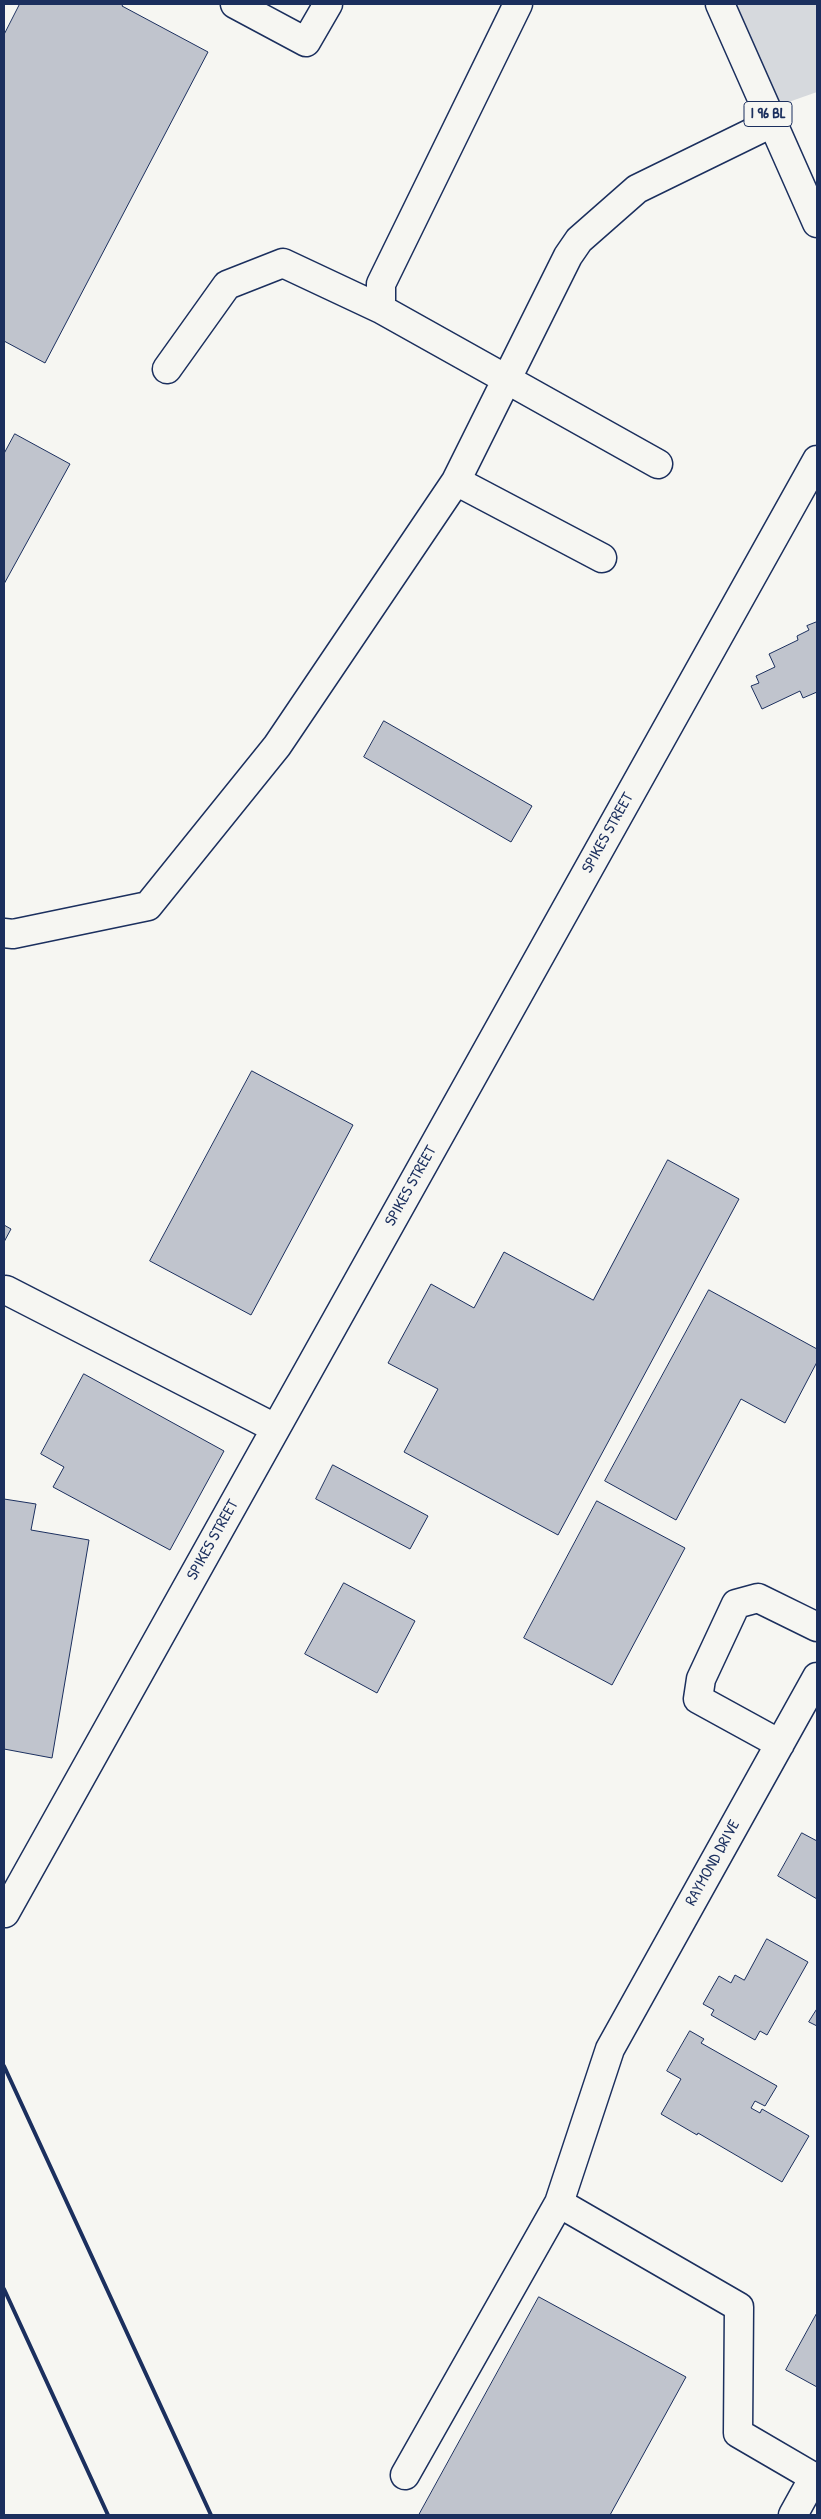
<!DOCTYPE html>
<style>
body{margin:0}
#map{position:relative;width:821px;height:2519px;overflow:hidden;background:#f6f6f2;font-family:"Patrick Hand",sans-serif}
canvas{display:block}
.frame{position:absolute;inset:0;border:5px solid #1b2f5e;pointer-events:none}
</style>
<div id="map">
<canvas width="821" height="2519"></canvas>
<div class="frame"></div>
</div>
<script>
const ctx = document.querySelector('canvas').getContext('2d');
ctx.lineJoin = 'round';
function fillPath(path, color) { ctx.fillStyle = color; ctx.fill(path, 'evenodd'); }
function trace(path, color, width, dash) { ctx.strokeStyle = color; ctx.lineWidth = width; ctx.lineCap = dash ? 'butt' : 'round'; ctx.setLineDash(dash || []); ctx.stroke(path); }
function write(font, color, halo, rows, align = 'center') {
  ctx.font = font + ' "Patrick Hand",sans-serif'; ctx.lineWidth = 4; ctx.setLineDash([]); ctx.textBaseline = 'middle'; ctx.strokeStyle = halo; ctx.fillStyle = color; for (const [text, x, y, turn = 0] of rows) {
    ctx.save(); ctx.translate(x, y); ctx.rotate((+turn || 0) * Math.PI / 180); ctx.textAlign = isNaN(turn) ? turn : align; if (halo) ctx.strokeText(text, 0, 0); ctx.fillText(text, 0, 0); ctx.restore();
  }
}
fillPath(new Path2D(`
 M720 4H817V92L766 110Z`), '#d6d9dd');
const building = new Path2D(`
 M20 4H123L122 6 208 52 45 363 4 341V35Z
 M15 434 70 464 4 584V454Z
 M817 622V692L803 698 800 691 762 709 751 686 759 683 756 676 775 667 769 654 798 640 797 636 809 630 807 626Z
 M384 721 532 806 511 842 364 757Z
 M252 1071 353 1125 251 1315 150 1261Z
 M668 1160 739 1199 558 1535 404 1452 438 1389 388 1363 431 1284 474 1308 504 1252 593 1300Z
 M4 1225 11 1229 4 1242Z
 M709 1290 817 1349V1362L785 1423 741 1399 676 1520 605 1481Z
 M84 1374 224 1451 170 1550 53 1487 64 1467 41 1454Z
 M333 1465 428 1516 410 1549 316 1499Z
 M4 1499 36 1504 31 1530 89 1540 52 1758 4 1749Z
 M597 1501 685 1548 612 1685 524 1638Z
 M344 1583 415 1621 377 1693 305 1654Z
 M802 1833 817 1841V1899L778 1876Z
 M767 1939 808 1962 767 2035 760 2031 755 2040 711 2015 714 2010 703 2004 719 1976 731 1983 735 1975 744 1980Z
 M817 2009V2026L809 2022Z
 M690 2031 704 2039 701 2043 777 2086 765 2106 755 2101 751 2108 760 2113 762 2109 809 2136 782 2182 698 2133 697 2135 661 2114 681 2079 667 2071Z
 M539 2297 686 2377 610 2515H419Z
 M817 2313V2387L786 2370Z`);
fillPath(building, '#c0c4cd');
trace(building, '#1b2f5e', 1);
const minor = new Path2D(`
 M235 4 306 42 328 4
 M518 4 381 284V309L658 464
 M167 369 227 285 283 263 381 309
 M456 481 602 558
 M4 933 13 934 148 906 277 746 456 481 568 256 579 240 637 189 772 123
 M6 1290 275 1428
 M817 1677 610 2049 559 2203 739 2307 738 2433 817 2479
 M780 1744 698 1699 701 1679 736 1604 758 1598 817 1627
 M5 1913 817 460
 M405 2475 559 2203
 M793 2515 814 2477`);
const major = new Path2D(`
 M720 4 817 223`);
trace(minor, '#1b2f5e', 31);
trace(major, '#1b2f5e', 31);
trace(minor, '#f6f6f2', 28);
trace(major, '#f6f6f2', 28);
trace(new Path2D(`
 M4 2066 211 2515
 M4 2289 108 2515`), '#1b2f5e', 4);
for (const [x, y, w] of [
 [768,114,48]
]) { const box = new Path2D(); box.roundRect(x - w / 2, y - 12.5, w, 25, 4); ctx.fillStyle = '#f6f6f2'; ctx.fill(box); trace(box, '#1b2f5e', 1); }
write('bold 15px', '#1b2f5e', null, [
 ["I 96 BL",768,114]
]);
write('16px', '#1b2f5e', '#f6f6f2', [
 ["SPIKES STREET",608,833,-61],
 ["SPIKES STREET",411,1186,-61],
 ["SPIKES STREET",213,1540,-61],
 ["RAYMOND DRIVE",713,1863,-61]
]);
</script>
